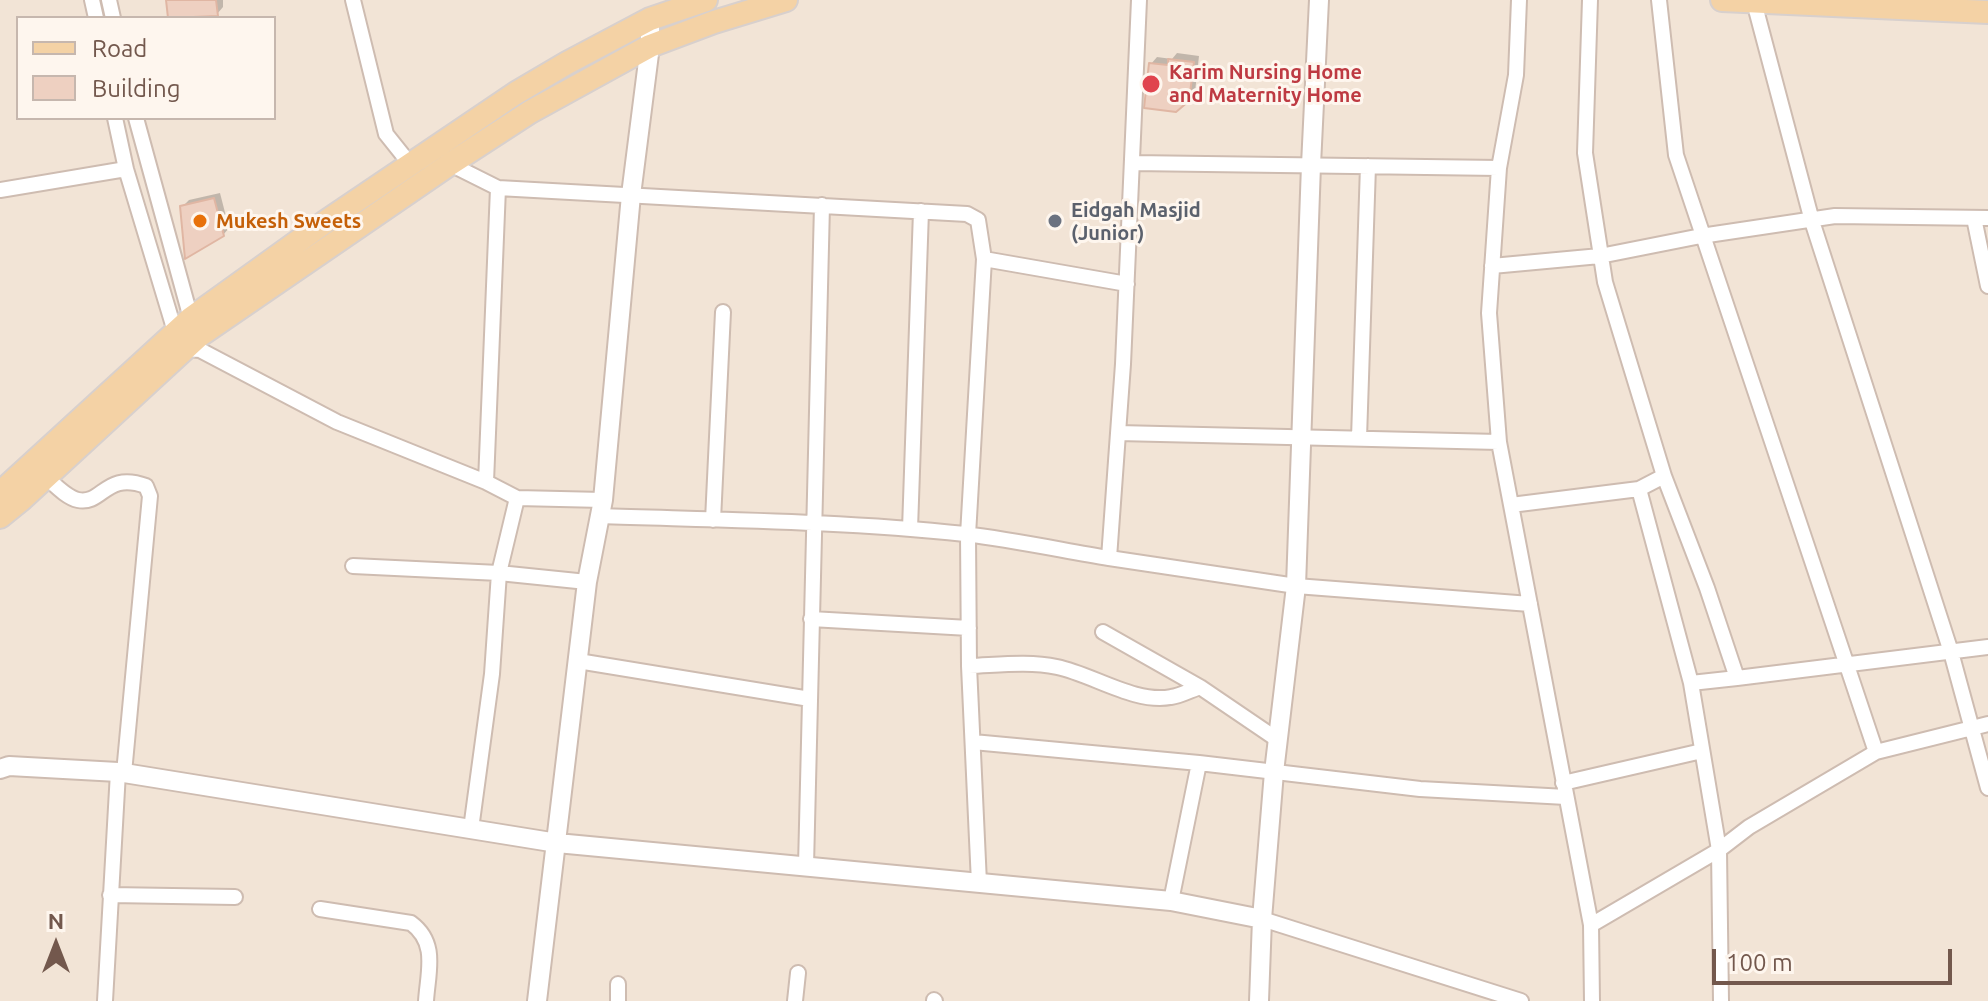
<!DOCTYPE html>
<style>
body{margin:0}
#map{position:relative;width:1988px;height:1001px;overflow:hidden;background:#fbf2e7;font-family:Ubuntu,sans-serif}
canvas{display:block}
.legend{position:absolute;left:16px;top:16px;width:260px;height:104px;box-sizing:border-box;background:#fef6ee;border:2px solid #c6b7ae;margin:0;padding:10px 14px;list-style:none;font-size:24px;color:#73584d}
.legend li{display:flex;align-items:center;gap:16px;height:40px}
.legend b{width:40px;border:2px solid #c6b7ae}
.north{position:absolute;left:16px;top:905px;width:80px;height:80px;-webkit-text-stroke:6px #fef6ee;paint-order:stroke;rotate:0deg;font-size:22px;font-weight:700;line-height:32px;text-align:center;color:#73584d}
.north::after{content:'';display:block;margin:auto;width:28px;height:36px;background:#73584d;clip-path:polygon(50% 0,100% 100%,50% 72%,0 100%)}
.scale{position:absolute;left:1712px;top:949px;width:240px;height:36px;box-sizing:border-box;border:4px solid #73584d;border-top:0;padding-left:10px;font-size:24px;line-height:28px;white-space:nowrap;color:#73584d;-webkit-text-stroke:6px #fef6ee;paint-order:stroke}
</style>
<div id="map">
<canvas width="1988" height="1001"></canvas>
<ul class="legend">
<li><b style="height:10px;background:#f4d2a5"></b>Road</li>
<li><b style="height:22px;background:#eed0c1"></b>Building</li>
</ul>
<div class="north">N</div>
<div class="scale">100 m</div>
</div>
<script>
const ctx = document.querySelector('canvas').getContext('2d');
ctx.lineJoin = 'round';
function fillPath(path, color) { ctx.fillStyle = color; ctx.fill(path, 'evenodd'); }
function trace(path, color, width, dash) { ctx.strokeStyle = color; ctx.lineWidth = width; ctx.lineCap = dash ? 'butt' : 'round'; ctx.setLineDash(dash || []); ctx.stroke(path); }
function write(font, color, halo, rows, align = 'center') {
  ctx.font = font + ' Ubuntu,sans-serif'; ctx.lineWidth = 6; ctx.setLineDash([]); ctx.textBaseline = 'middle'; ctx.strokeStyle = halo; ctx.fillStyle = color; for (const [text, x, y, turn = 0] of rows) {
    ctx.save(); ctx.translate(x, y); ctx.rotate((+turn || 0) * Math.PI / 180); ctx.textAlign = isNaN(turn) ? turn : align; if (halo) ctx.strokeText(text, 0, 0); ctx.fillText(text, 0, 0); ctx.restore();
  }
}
fillPath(new Path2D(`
 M0 0H1988V1001H0ZM18 18H274V118H18Z`), '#f2e4d6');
fillPath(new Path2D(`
 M168 0H223V7L217 14 170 18Z
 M1177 53 1199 56 1195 92 1187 99 1151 64 1157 57 1172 59Z
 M220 193 229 228 223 235 182 207 189 200Z`), '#0003');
const building = new Path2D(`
 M166 0H216L218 16 168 18Z
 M1168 59 1194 62 1189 101 1176 112 1144 108 1149 63 1168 65Z
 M214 198 224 236 185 259 180 206Z`);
fillPath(building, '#eed0c1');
trace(building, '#e0b6a3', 2);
const minor = new Path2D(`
 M92 0 96 18
 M109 0 113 18
 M353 0 386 134 410 164
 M1139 0 1123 364 1109 558 1296 586 1530 604
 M1519 0 1516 75 1499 168 1489 313 1499 442 1591 925 1592 1001
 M1590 0 1585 153 1605 282 1664 476 1707 588 1737 678 1988 647
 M1659 0 1676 155 1876 752
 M1754 2 1812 221 1951 652 1988 788
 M115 118 126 169 176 335 186 349 200 350 337 422 486 482 517 498 603 500
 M136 118 193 326
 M1133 163 1499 168
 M450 164 498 188 967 214 978 220 984 259 1127 284
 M0 190 126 169
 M1974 218 1988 286
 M1492 266 1600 256 1701 236 1835 216 1988 218
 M1118 433 1499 442
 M1359 438 1368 166
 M1664 476 1639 489 1691 683
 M46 477C55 485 67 498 78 500 103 505 105 471 146 486L150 496 124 773
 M486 482 498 188
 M1511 505 1639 489
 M600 516C722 520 843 521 965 534 1013 540 1061 550 1109 558
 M713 520 723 312
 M910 529 921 211
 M353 566 499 573 587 582
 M811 619 969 628
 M1103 632 1200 687 1278 740
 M578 661 810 699
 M969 666C998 665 1029 661 1057 667 1092 674 1135 704 1171 697 1180 696 1191 690 1200 687
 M973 742 1199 763 1420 789 1566 797
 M1563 783 1702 751
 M471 829 492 674 499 573 517 498
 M806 866 822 205
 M979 883 969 666 968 535 984 259
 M110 895 235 897
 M1171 901 1199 763
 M320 909 411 923C438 943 428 971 426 1001
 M1262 919 1521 1001
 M1591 925 1719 850 1749 827 1876 752 1988 724
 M618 984V1001
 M934 1000 935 1001
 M105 1001 118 772
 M795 1001 798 973
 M1721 1001 1719 850 1691 683 1737 678`);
const tertiary = new Path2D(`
 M0 769 9 766 118 772 557 843 1171 901 1262 919
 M537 1001 587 582 603 500 631 195 650 46V19
 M1259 1001 1262 919 1274 772 1296 586 1311 165 1319 0`);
const primary = new Path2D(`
 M1722 0 1988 12
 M0 493 190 319 325 222 516 93 567 63 650 19 706 0
 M0 517 21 500 199 336 450 164 530 112 650 46 714 22 786 0`);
trace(minor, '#cebcb1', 18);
trace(tertiary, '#cebcb1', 22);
trace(primary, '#d8d0cd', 26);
trace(minor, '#fff', 14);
trace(tertiary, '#fff', 18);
trace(primary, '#f4d2a5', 22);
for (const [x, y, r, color] of [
 [1151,84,10,"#e0444e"],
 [200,221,8,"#e8710a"],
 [1055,221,8,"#6b7280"]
]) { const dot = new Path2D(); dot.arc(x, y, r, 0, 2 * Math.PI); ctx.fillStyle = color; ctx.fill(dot); trace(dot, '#fef6ee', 3); }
write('bold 20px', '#be3a42', '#fef6ee', [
 ["Karim Nursing Home",1169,72],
 ["and Maternity Home",1169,95]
], 'left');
write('bold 20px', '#5b616d', '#fef6ee', [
 ["Eidgah Masjid",1071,210],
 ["(Junior)",1071,233]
], 'left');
write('bold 20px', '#c56008', '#fef6ee', [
 ["Mukesh Sweets",216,221]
], 'left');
</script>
